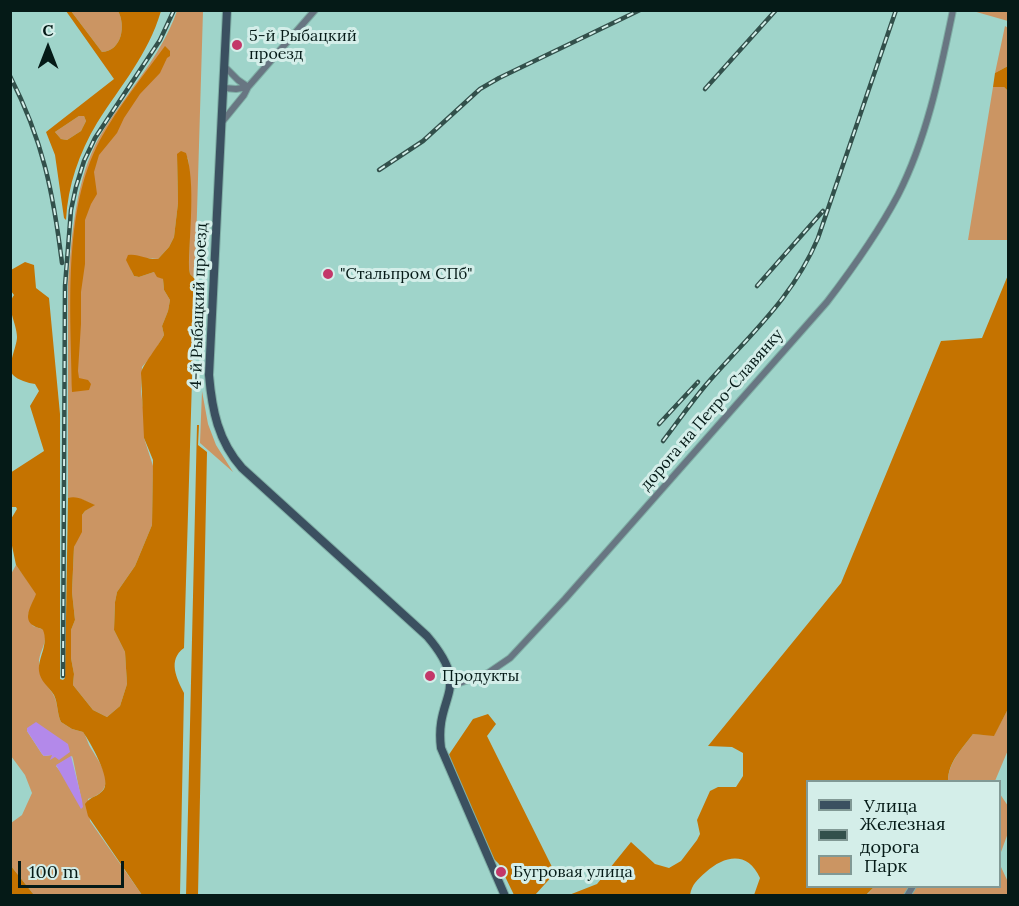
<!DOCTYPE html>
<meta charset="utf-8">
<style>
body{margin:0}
#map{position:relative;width:1019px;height:906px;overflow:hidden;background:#9fd4ca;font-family:Lora,serif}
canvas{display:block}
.frame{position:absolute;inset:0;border:12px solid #051a17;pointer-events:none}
.legend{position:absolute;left:806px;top:780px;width:195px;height:108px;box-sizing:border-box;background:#d4eee9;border:2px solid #819995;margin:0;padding:8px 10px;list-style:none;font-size:18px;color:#051a17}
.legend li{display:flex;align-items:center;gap:12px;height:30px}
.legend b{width:30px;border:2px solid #819995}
.north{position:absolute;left:18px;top:18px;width:60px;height:60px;-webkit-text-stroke:4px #d4eee9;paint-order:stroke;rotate:0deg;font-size:16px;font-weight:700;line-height:24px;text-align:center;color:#051a17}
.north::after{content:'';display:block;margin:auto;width:21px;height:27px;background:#051a17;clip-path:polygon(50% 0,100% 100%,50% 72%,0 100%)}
.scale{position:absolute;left:18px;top:861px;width:106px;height:27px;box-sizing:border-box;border:3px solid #051a17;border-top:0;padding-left:8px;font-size:18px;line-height:21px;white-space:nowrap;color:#051a17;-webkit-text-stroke:4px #d4eee9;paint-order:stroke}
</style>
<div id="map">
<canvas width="1019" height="906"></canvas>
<div class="frame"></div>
<ul class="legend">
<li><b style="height:8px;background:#3b5060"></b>Улица</li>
<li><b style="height:8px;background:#32504b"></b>Железная дорога</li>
<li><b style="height:16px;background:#cb9563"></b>Парк</li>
</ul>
<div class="north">С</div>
<div class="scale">100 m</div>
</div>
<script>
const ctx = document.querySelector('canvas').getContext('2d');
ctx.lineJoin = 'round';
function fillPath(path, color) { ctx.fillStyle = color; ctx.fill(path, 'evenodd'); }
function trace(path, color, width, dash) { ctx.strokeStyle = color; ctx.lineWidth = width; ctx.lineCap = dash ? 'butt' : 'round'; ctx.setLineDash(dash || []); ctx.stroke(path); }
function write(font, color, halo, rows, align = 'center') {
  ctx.font = font + ' Lora,serif'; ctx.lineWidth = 6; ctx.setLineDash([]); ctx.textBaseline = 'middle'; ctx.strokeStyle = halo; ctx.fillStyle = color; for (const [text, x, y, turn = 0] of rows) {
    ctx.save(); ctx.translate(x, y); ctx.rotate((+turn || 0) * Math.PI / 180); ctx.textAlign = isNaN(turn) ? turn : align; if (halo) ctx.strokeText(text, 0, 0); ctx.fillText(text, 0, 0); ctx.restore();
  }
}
fillPath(new Path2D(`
 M71 11H118C126 25 122 51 102 52Z
 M177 11H203L195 279 190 274 189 268 190 181 188 158 177 154 178 203 174 237 169 247 158 259 145 258 131 270 134 276 139 277 154 272 163 279 164 290 170 300 168 311 162 326 164 335 153 354 142 367 141 391 144 416V438L153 466 152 525 135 566 117 592 115 602 114 630 125 652 127 684 120 706 107 717 93 710 73 685 74 674 71 658V630L75 620 72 592 74 547 82 526V515L85 511 94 505 81 499 68 498V284C72 235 75 180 100 136 125 94 161 57 177 11Z
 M973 11H1008V21Z
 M1005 26 1008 28V66L995 73Z
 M993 87H1004L1008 91V240H968Z
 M79 116H84L86 121 81 131 67 140 61 139 55 132Z
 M202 391 208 424 216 445 233 472 200 443Z
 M16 565 37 594 28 615 33 626 44 630C48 644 39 651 39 663 38 676 47 685 53 694 58 702 57 714 61 722L72 729 83 732C86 736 87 740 89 745 100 764 121 789 88 799L90 821 142 895H34L11 866V823L22 815 32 793 25 775 11 756 10 576ZM34 724 55 757 52 755 44 756 42 754 27 731ZM72 756 73 759 81 798 56 766Z
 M1008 709V750L995 781 948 782C948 762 962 749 973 734L994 735Z
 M1000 794 1008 806V833L1001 852V867L1008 882V895L866 896 874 887 1000 886Z`), '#cb9563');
fillPath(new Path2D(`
 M66 11H71L102 52C122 51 126 25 118 11H161C148 55 121 85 97 123 79 153 68 185 66 220L64 218 55 155 46 132 114 79ZM79 116H84L86 121 81 131 67 140 61 139 55 132Z
 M165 46 170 51V56L167 58 160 73 140 94 124 118 117 133 99 155 94 172 97 194 91 204 85 220V264L81 292V324L78 371 79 378 88 380 91 384 89 390 72 392C71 313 62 211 100 140 118 107 143 76 165 46Z
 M1008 66V91L1004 87H993L995 73Z
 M181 151 186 153C196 183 189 235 189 268L190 274 195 279 184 648C167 660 177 679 184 693L180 895H142L88 816 85 804C90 796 99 797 104 789 111 778 90 742 83 732L72 729 61 722C57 714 58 703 54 695 49 687 40 681 39 671 38 657 49 645 43 630 41 628 37 628 34 626 21 619 33 603 36 594L16 565 11 541V519L17 509 16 507H11L10 473 44 451 30 406 39 391 35 384C28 383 18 380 13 375 6 367 17 347 17 337 17 323 5 307 14 295L11 291V270L25 262 34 265 36 288 49 298 60 414V679L63 680 65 678 68 498C77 495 86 501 95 505L85 511 82 515V532L74 547 72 592 75 620 71 630V658L74 674 73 685 93 710 107 717 120 706 127 684 125 652 114 630 115 602 117 592 135 566 152 525 153 460 144 438 141 373C142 366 159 345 164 335L162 326 168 311 170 300 164 290 163 279 157 277 154 272 139 277 134 276 126 260 128 255C138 253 147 260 158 259L169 247 174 237 178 203 177 154Z
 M1008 275V709L994 736 973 734C962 749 948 762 948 781L808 782V886L874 887 866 895H754L760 878C748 851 725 855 706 872 697 880 692 884 690 895H569L597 884 631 842 655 864 669 868 681 861 697 840 700 834 697 820 710 791 718 787H736L743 776V753L732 747 708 746 841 583 941 341 982 338Z
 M197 425H199L198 445 207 452 198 895 186 896Z
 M488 714 496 724 487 736 555 873 535 895H514L499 864 494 859 448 756 473 719Z
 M11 866 34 895H11Z`), '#c57300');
fillPath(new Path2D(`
 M36 722 68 744 70 752 59 760 55 757 50 760 52 755 44 756 42 754 27 731V728Z
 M71 756 82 800 83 807 81 809 56 765Z`), '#b389ea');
const street = new Path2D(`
 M224 88 236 89 248 87 315 10
 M222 122 244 95 248 87 238 80 225 67
 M451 686 488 673 510 658 565 599 827 302C853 268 878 233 898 195 927 138 940 73 953 10
 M907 896 913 886`);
const secondary = new Path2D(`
 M227 10 209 375C212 410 218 441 242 468L427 636C474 691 434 694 441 748L505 896`);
trace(street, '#80afa6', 8);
trace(secondary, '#80afa6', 10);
trace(street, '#687682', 6);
trace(secondary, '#3b5060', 8);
const rail = new Path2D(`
 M10 76C43 141 53 191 62 263
 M705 89 776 10
 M379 170 423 141 480 89 499 78 640 10
 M757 286 823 211
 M659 424 698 382
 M663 441C677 423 690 404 705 386 747 337 792 300 818 238L896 10
 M63 676 65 286 71 210 76 187 84 161 95 138 160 40 174 10`);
trace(rail, '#32504b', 4.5);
trace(rail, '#d4eee9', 2, [7]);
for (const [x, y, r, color] of [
 [237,45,6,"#c33769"],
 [328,274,6,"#c33769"],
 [430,676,6,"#c33769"],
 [501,872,6,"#c33769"]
]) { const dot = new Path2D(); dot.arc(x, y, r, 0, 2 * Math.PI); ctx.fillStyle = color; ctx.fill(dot); trace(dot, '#d4eee9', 2); }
write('16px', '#051a17', '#d4eee9', [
 ["5-й Рыбацкий",249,36],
 ["проезд",249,54],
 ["\"Стальпром СПб\"",340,274],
 ["Продукты",442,676],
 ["Бугровая улица",513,872]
], 'left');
write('16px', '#051a17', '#d4eee9', [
 ["4-й Рыбацкий проезд",199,306,-88],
 ["дорога на Петро-Славянку",712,410,-49]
]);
</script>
